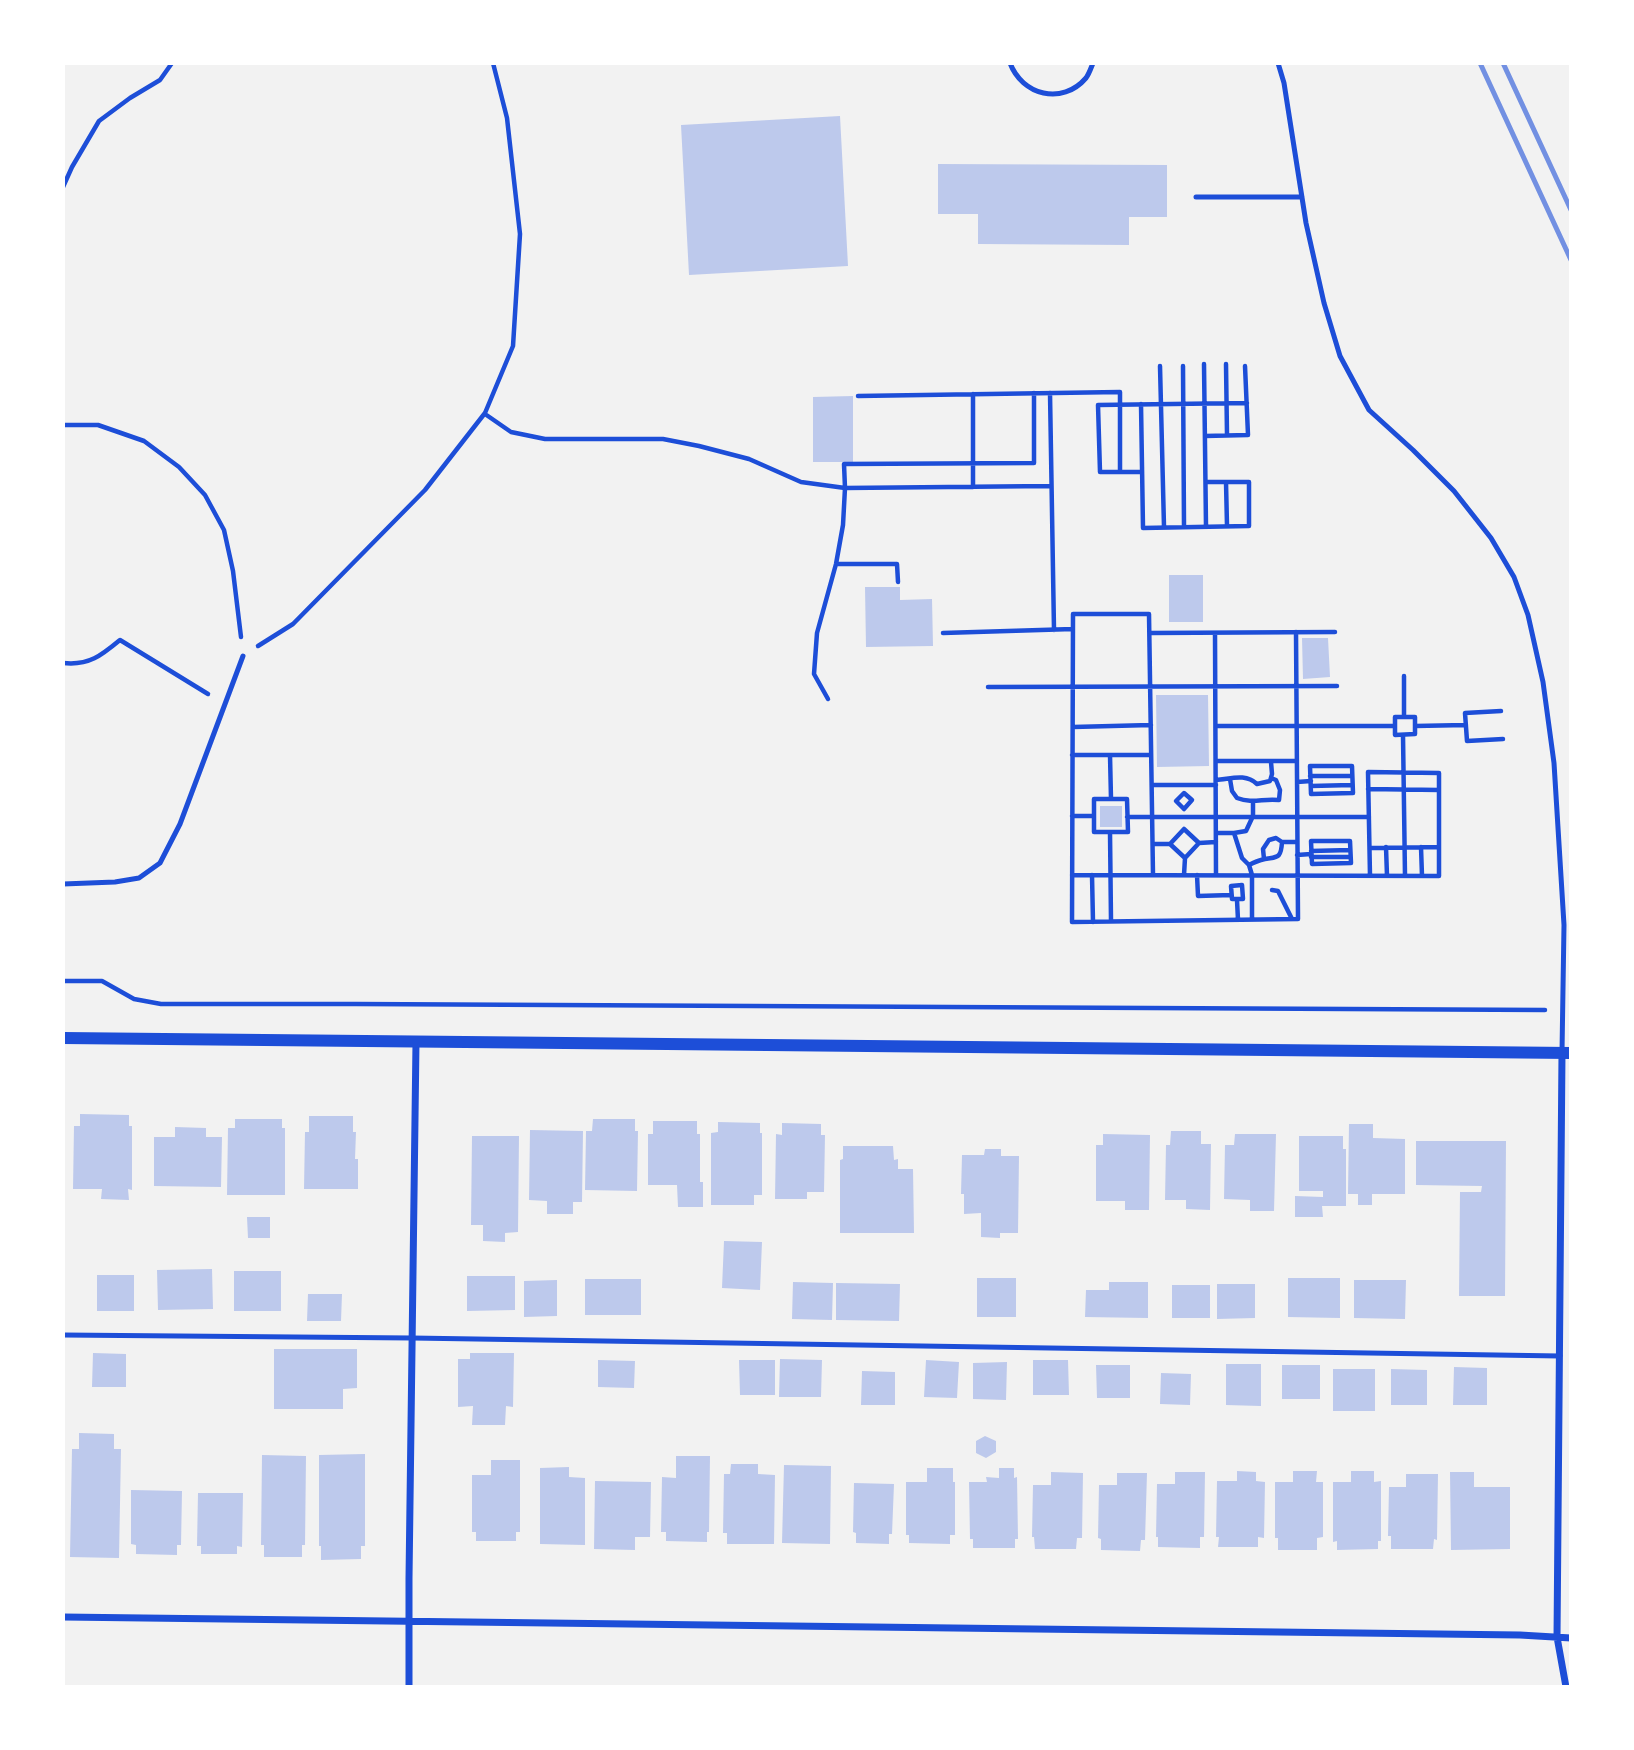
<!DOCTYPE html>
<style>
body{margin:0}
#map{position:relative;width:1634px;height:1750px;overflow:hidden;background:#f2f2f2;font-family:Signika,sans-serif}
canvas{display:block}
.frame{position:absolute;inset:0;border:65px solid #fff;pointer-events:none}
</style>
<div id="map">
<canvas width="1634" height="1750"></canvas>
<div class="frame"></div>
</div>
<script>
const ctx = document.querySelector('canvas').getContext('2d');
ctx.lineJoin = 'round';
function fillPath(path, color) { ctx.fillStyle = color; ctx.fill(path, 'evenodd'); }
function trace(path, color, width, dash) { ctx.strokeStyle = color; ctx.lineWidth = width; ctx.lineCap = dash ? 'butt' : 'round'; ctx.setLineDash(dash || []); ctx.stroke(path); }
fillPath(new Path2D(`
 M840 116 848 266 689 275 681 125Z
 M938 164 1167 165V217H1129V245L978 244V214H938Z
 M853 396V462H813V397Z
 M1169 575H1203V622H1169Z
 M865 587H900V600L932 599 933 646 866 647Z
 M1302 638H1328L1330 677 1303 679Z
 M1156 695H1208L1209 766 1157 767Z
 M1100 806H1122V827H1100Z
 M80 1114 129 1115V1126H132V1190L128 1189 129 1200 101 1199 102 1189H73L74 1126H80Z
 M309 1116H353V1132H356L355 1159H358V1189H304L305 1132H309Z
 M235 1119H282V1128H285V1195H227L228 1128H235Z
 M593 1119H635V1131H638L637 1191 585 1190 586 1131H592Z
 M653 1121H697V1134H700V1182H703V1207H678L677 1185H648V1134H653Z
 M718 1122 760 1123V1133H762V1195H754V1205H711V1133L718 1132Z
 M782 1123 821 1124V1135H825L824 1192H807V1199H775L776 1134 782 1135Z
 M1349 1124H1373V1138L1405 1139V1194H1372V1205H1358V1194H1348Z
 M175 1127 206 1128V1137H222L221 1187 154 1186V1137H175Z
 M530 1130 583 1131 582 1202H573V1214H547V1201L529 1200Z
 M1171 1131H1201V1144H1211L1210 1210 1186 1209V1200H1165L1166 1145H1170Z
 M1103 1134 1150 1135 1149 1210H1125V1201H1096V1145H1103Z
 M1235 1134H1276L1274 1211H1250V1200L1224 1199 1225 1145H1234Z
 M472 1136H519L518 1232 505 1233V1242L483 1241V1225H471Z
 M1299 1136H1343V1149H1346V1206H1322L1323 1217H1295V1196L1323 1197V1191H1299Z
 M1416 1141H1506L1505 1296H1459L1460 1192H1481L1482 1186 1416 1185Z
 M843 1146H893L894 1160 898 1159V1169H913L914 1233H840V1160L843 1159Z
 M985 1149H1001V1156H1019L1018 1233H1000V1238L981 1237V1213L964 1214V1194H961L962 1155H984Z
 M247 1217H270V1238H248Z
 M724 1241 762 1242 760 1290 722 1288Z
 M212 1269 213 1309 158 1310 157 1270Z
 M234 1271H281V1311H234Z
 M97 1275H134V1311H97Z
 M467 1276H515V1310L467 1311Z
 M977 1278H1016V1317H977Z
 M1288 1278H1340V1318L1288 1317Z
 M585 1279H641V1315H585Z
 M557 1280V1316L524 1317V1281Z
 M1354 1280H1406L1405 1319 1354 1318Z
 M793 1282 833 1283 832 1320 792 1319Z
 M1109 1282H1148V1318L1085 1317 1086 1290H1109Z
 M836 1283 900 1284 899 1321 836 1320Z
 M1217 1284H1255V1318L1217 1319Z
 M1172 1285H1210V1318H1172Z
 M308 1294H342L341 1321H307Z
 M274 1349H357V1388L343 1389V1409H274Z
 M93 1353 126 1354V1387H92Z
 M470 1353H514L513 1407 506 1406 505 1425H472L473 1406 458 1407V1359H470Z
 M780 1359 822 1360 821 1397H779Z
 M598 1360 635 1361 634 1388 598 1387Z
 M739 1360H775V1395H740Z
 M926 1360 959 1362 957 1398 924 1397Z
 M1033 1360H1068L1069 1395H1033Z
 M1007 1362 1006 1400 973 1399V1363Z
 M1226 1364H1261V1406L1226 1405Z
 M1096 1365H1130V1398H1097Z
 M1282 1365H1320V1399H1282Z
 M1454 1367 1487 1368V1405H1453Z
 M1333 1369H1375V1411H1333Z
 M1391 1369 1427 1370V1405H1391Z
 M862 1371 895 1372V1405H861Z
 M1161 1373 1191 1374 1190 1405 1160 1404Z
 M79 1433 114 1434V1449H121L119 1558 70 1557 72 1449H79Z
 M985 1436 996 1441V1452L986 1458 976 1453V1441Z
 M365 1454V1546H361V1559L321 1560V1546H319V1455Z
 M262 1455 306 1456 305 1545H302V1557H264V1545H261Z
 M676 1456H710L709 1532H707V1542L666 1541V1532H661L662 1477 676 1478Z
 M491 1460H520V1532H516V1541H476V1532H472V1475H491Z
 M731 1464H758V1474L775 1475 774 1544H727V1533H723L724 1474H730Z
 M784 1465 831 1466 830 1544 782 1543Z
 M569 1467V1477L585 1478V1545L540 1544V1468Z
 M927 1468H953V1482H955V1535H950V1544L909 1543V1535H906V1482H927Z
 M999 1468H1014V1478L1017 1477 1018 1539H1015V1548H973V1539H970L969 1482H987L986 1477 999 1478Z
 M1237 1471 1256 1472V1481L1265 1482 1264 1538 1258 1537V1547H1218L1219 1537H1216L1217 1481H1237Z
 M1293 1471H1317L1316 1482H1323V1537L1317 1538V1550H1278V1538H1275V1482H1293Z
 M1351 1471H1374V1482L1381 1481V1541H1378V1549L1337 1550V1541L1333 1542V1482H1351Z
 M1051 1472 1083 1473 1082 1538H1077L1076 1549H1035L1034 1537H1032L1033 1485H1051Z
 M1175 1472H1205L1204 1537H1200V1548L1158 1547V1537H1156L1157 1484H1175Z
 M1450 1472H1474V1487H1510V1549L1451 1550Z
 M1117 1473H1147L1145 1540H1141L1140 1551 1101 1550V1539L1098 1538 1099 1485H1117Z
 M1406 1474H1438L1437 1540 1434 1539 1433 1549H1391V1536H1388L1389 1487H1406Z
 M595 1481 651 1482 650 1537H635V1550L594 1549Z
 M854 1483 894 1484 892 1534H889V1544L856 1543V1533L853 1532Z
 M131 1490 182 1491 181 1545H177V1555L136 1554V1545L131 1544Z
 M198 1493H243L242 1547 237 1546V1554H201V1546H197Z`), '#bdc9ec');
trace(new Path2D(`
 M63 187 72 167 99 121 130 98 160 80 172 63
 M1204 364 1206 527
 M1226 364 1227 435
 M1160 366 1164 527
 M1183 366 1184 527
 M1050 393 1054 630
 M973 394V487
 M858 396 1120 392V472
 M1141 404 1143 528 1249 526V482H1206
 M485 414 511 432 545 439H663L699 446 749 459 801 482 845 488 1051 486
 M63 425H98L144 441 179 467 205 495 224 530 233 571 241 637
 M1205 436 1248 435 1245 366
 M1142 472H1100L1098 405 1247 403
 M1226 482 1227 526
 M836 564H897L898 582
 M943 633 1073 629
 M1150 633 1335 632
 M1215 633 1216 875
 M258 646 293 624 425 490 485 413 513 346 520 234 507 118 493 63
 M63 663C89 666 102 655 120 640L208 694
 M988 687 1337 686
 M828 699 814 674 817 633 836 564 843 525 845 488 844 464 1034 463V393
 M1501 711 1465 713 1467 741 1503 739
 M1395 717H1415V734L1395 735Z
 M1404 717V676
 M1216 726H1395
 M1415 726 1466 725
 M1073 727 1151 725
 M1403 735 1405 876
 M1072 755H1151
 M1110 755 1111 799
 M1216 761H1297
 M1310 766H1352L1353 793 1311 794Z
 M1310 776H1352
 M1230 779 1232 791 1237 798C1253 804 1263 798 1279 800L1280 790 1276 780 1271 778
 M1216 780C1231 779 1245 773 1257 784L1270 781 1272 774 1271 762
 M1297 782 1311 781
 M1152 785H1216
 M1311 786 1352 785
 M1368 789 1439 790
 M1184 793 1192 800 1184 809 1176 801Z
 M1094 799H1127L1128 832H1094Z
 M1072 816H1094
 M1127 817H1369
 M1110 832 1111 921
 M1216 833H1234
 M1311 841H1350L1351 863 1312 864Z
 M1282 842H1297
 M1199 843 1216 842
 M1153 844H1170L1185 858 1199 843 1184 829 1170 844
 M1386 847 1387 876
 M1421 847 1422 876
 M1370 848 1439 847
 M1311 851 1350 850
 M1297 855 1311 854
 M1311 857H1350
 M1249 865C1253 863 1257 861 1261 860 1276 856 1281 861 1282 842L1276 838 1269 840 1263 849 1264 859
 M1072 875 1439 876V773L1368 772 1370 876
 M1092 875 1093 922
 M1153 875 1149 614H1073L1072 922 1298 919 1296 632
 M1184 875 1185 858
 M1197 875 1198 896 1231 895
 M1242 885 1243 899H1232L1231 886Z
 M1272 890 1278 891 1292 919
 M1237 900 1238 920
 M1252 919V875L1249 865 1242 858 1234 833 1246 831 1253 816V802
 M63 981H102L134 999 161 1004H356L1545 1010`), '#1d4ed8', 4.5);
trace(new Path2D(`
 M1010 63C1022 95 1062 106 1086 78 1089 74 1091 68 1093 63
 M1278 63 1284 83 1306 223 1324 303 1340 356 1369 410 1413 450 1454 491 1491 538 1514 577 1528 615 1543 682 1554 763 1564 925 1562 1052
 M1196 197H1302
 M63 884 115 882 139 878 160 863 180 824 243 656
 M63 1335 412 1338 1560 1356`), '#1d4ed8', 5);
trace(new Path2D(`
 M1562 1053 1557 1637 1566 1687
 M63 1617 1520 1635 1571 1638
 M409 1687V1578L416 1042`), '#1d4ed8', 7);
trace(new Path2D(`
 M63 1038 1571 1053`), '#1d4ed8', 12);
trace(new Path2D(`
 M1480 63 1571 260
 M1503 63 1571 210`), '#7290e2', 5);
</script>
